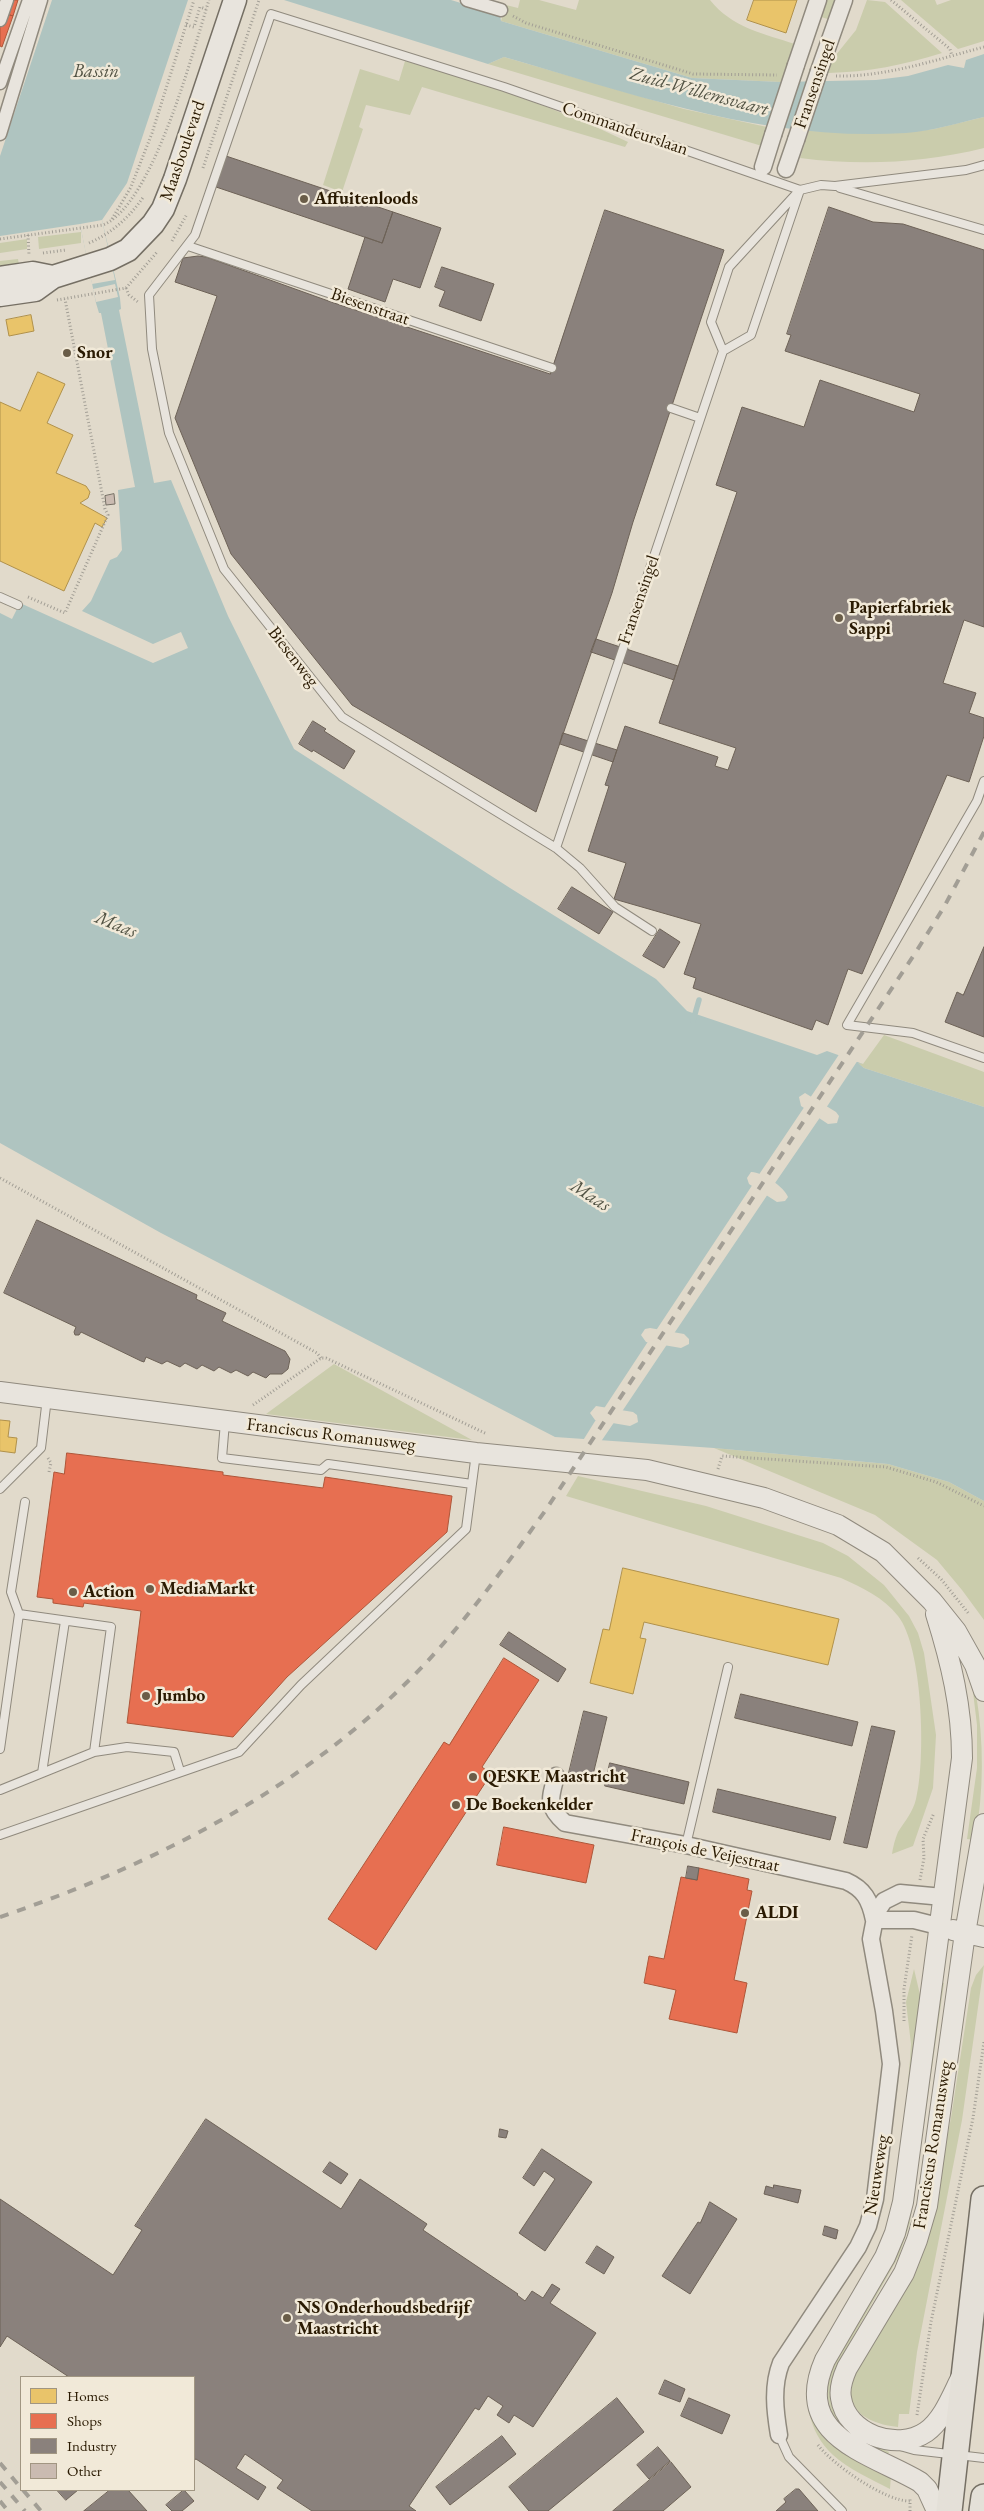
<!DOCTYPE html>
<meta charset="utf-8">
<style>
body{margin:0}
#map{position:relative;width:984px;height:2511px;overflow:hidden;background:#e1dacb;font-family:"EB Garamond",serif}
canvas{display:block}
.legend{position:absolute;left:20px;top:2376px;width:175px;height:115px;box-sizing:border-box;background:#f1e9d8;border:1px solid #a19682;margin:0;padding:6px 9px;list-style:none;font-size:15px;color:#2a1a02}
.legend li{display:flex;align-items:center;gap:10px;height:25px}
.legend b{width:25px;border:1px solid #a19682}
</style>
<div id="map">
<canvas width="984" height="2511"></canvas>
<ul class="legend">
<li><b style="height:14px;background:#e9c46a"></b>Homes</li>
<li><b style="height:14px;background:#e76f51"></b>Shops</li>
<li><b style="height:14px;background:#8a817c"></b>Industry</li>
<li><b style="height:14px;background:#cabbb1"></b>Other</li>
</ul>
</div>
<script>
const ctx = document.querySelector('canvas').getContext('2d');
ctx.lineJoin = 'round';
function fillPath(path, color) { ctx.fillStyle = color; ctx.fill(path, 'evenodd'); }
function trace(path, color, width, dash) { ctx.strokeStyle = color; ctx.lineWidth = width; ctx.lineCap = dash ? 'butt' : 'round'; ctx.setLineDash(dash || []); ctx.stroke(path); }
function write(font, color, halo, rows, align = 'center') {
  ctx.font = font + ' "EB Garamond",serif'; ctx.lineWidth = 5; ctx.setLineDash([]); ctx.textBaseline = 'middle'; ctx.strokeStyle = halo; ctx.fillStyle = color; for (const [text, x, y, turn = 0] of rows) {
    ctx.save(); ctx.translate(x, y); ctx.rotate((+turn || 0) * Math.PI / 180); ctx.textAlign = isNaN(turn) ? turn : align; if (halo) ctx.strokeText(text, 0, 0); ctx.fillText(text, 0, 0); ctx.restore();
  }
}
fillPath(new Path2D(`
 M520 0H539L576 10 579 0H710C731 27 764 34 795 44L781 82 692 78 501 21 506 5 518 8Z
 M826 0H838L831 20 821 17Z
 M867 0 885 2 942 53C904 65 868 72 828 73L831 61 856 30Z
 M901 0H935L937 5 951 0H984V41L958 49Z
 M504 57 684 109 767 127 762 146 488 64Z
 M405 61C482 83 556 107 628 142L625 147 422 87 410 115 366 105 359 127 363 129 342 192 323 185 360 69 399 81Z
 M984 117V148C923 163 862 166 800 158L809 131 907 132 934 129Z
 M81 232V243L39 249 38 237Z
 M27 239V249L0 253V243Z
 M18 259 20 270 0 272V261Z
 M884 1035 984 1072V1107L864 1068 856 1062 863 1064Z
 M334 1364 472 1440 266 1414Z
 M714 1448 888 1464 949 1482 984 1501V1620L962 1590 937 1560 875 1515Z
 M578 1476 706 1506 823 1543 848 1556 884 1585 909 1616 918 1633 924 1653 936 1735 933 1788 913 1846 892 1854C893 1847 895 1839 898 1832 905 1821 913 1812 916 1799 926 1760 923 1647 898 1616 883 1597 863 1588 841 1578L566 1496Z
 M973 1692 976 1694C984 1741 984 1792 975 1840L967 1839 977 1768V1725Z
 M984 1965 962 2120 917 2352 909 2414H899L898 2427C871 2424 847 2413 849 2383L930 2222 951 2118 971 1988 976 1975Z
 M914 1969 921 1999 903 2173 896 2216 882 2255 817 2366 811 2388 814 2414 828 2438 857 2461 891 2476 890 2489C871 2479 848 2469 833 2455 808 2432 801 2395 814 2365 836 2322 866 2283 883 2237 904 2182 904 2118 910 2060L911 2044 906 2002Z
 M939 1982 944 1983 910 2223 899 2256 838 2363 831 2385 868 2442 889 2452 887 2457C847 2434 820 2421 829 2369L880 2281Z`), '#caccac');
fillPath(new Path2D(`
 M52 0H188L127 183 102 220 120 298 121 309 119 310 154 483 171 480 228 616 294 749 510 888 656 979 687 1011 817 1055 827 1051 863 1064 858 1063 864 1068 984 1107V1501L949 1482 888 1464 714 1448 555 1437 161 1233 0 1143V613L12 619 20 603 153 663 188 648 181 632 153 644 82 611 91 601 110 560 117 557 122 550 118 490 135 487 101 313H99L96 303 80 224 0 236V156ZM805 1093 836 1112 839 1116 837 1123 828 1124 801 1106 799 1097ZM751 1172C760 1171 785 1187 788 1197L785 1201 777 1202 749 1184 747 1178ZM650 1328 684 1334 689 1339V1344L681 1348 646 1342 641 1335 645 1329ZM596 1406 633 1412 637 1415 638 1422 630 1426 595 1420 590 1413Z
 M284 0H451L500 15 501 21 692 78 781 82 876 80 908 76 948 65 964 68 966 60 984 54V117C958 123 932 131 906 133 766 142 636 95 504 57L488 64Z`), '#afc4c0');
fillPath(new Path2D(`
 M102 220 115 280 92 284 80 224Z
 M115 284 118 297 96 302 93 289Z
 M840 1053 858 1060 826 1108 810 1098Z
 M805 1106 821 1116 773 1186 758 1176Z
 M753 1184 768 1194 673 1335 655 1332Z
 M649 1340 668 1343 621 1413 603 1410Z
 M597 1418 615 1421 600 1443 582 1442Z`), '#e1dacb');
const homes = new Path2D(`
 M754 0H797L786 33 747 20Z
 M31 315 34 331 9 336 6 320Z
 M38 372 65 384 47 423 73 435 56 473 86 486 90 492 88 498 80 503 107 518 102 527 95 523 64 591 0 561V402L20 411Z
 M0 1420 10 1421 8 1437 17 1438 15 1453 0 1451Z
 M623 1568 839 1619 828 1665 644 1622 640 1638 646 1639 633 1694 590 1683 603 1629 609 1630Z`);
fillPath(homes, '#e9c46a');
trace(homes, '#b0914b', 1);
const shops = new Path2D(`
 M8 0H18L13 16 4 13Z
 M4 13 13 16 2 47 0 46V24Z
 M67 1453 223 1472V1475L323 1488 325 1477 452 1496 447 1532 287 1677 233 1737 127 1723 141 1611 84 1603 83 1607 53 1603V1599L37 1597 54 1472 64 1474Z
 M504 1658 539 1680 482 1767 491 1774 376 1950 328 1919 444 1742 449 1745Z
 M504 1827 594 1845 586 1883 497 1865Z
 M699 1868 749 1879 747 1890 752 1891 734 1980 747 1983 737 2033 669 2019 676 1990 644 1983 649 1956 664 1959 681 1877 697 1880Z`);
fillPath(shops, '#e76f51');
trace(shops, '#ae5639', 1);
const industry = new Path2D(`
 M226 156 393 212 382 243 216 187Z
 M829 207 873 222 903 224 984 250V627L964 620 943 683 976 693 969 713 984 718V736L969 782 947 775 862 974 848 969 828 1025 816 1020 812 1030 693 988 696 978 684 974 701 924 614 899 626 863 588 851 609 786 605 785 625 726 718 757 715 766 728 770 736 748 659 723 737 492 716 485 742 407 804 427 820 380 914 412 920 394 785 351 791 335 787 334Z
 M605 210 724 250 633 522 612 593 536 812 352 705 231 554 175 418 217 296 175 282 183 258 198 256 206 257 334 303 550 374Z
 M393 212 441 228 420 288 393 279 385 302 348 289 365 237 382 243Z
 M442 267 494 284 481 321 439 306 445 291 435 287Z
 M596 639 678 666 674 680 591 652Z
 M313 721 326 729 324 731 355 751 344 769 313 750 312 752 299 744Z
 M563 733 617 750 613 762 560 744Z
 M572 887 613 912 599 934 558 909Z
 M660 929 680 942 664 968 643 956Z
 M984 947V1037L945 1022 957 992 963 995Z
 M37 1220 197 1295 196 1299 226 1313 222 1321 285 1351 290 1359 288 1369 282 1374H270L266 1378 253 1372 248 1376 236 1370 231 1373 219 1367 214 1371 202 1365 197 1369 185 1363 180 1367 167 1361 162 1364 146 1357 144 1362 141 1361 81 1332 79 1335H75L74 1332 76 1327 4 1293Z
 M509 1632 566 1669 558 1682 500 1645Z
 M741 1694 858 1722 852 1746 735 1718Z
 M584 1711 607 1717 591 1783 568 1777Z
 M872 1726 895 1731 867 1848 844 1843Z
 M610 1763 689 1782 684 1804 605 1786Z
 M718 1789 836 1817 830 1840 713 1812Z
 M688 1866 699 1868 697 1880 686 1878Z
 M206 2119 341 2209 360 2179 427 2224 423 2230 518 2294 517 2295 525 2301 532 2291 543 2298 552 2284 560 2289 550 2303 596 2333 533 2427 514 2415 509 2423 497 2415 503 2406 488 2396 479 2410 475 2408 409 2506 416 2511H312L277 2488 283 2480 245 2454 236 2468 266 2487 258 2500 196 2459 194 2460V2377H69L7 2336 0 2347V2199L113 2275 142 2230 135 2226Z
 M500 2129 508 2131 506 2138 499 2137Z
 M542 2149 592 2182 545 2251 519 2233 555 2179 544 2171 534 2186 523 2178Z
 M330 2162 348 2174 341 2184 323 2172Z
 M774 2185 801 2190 798 2203 764 2194 766 2186 773 2188Z
 M710 2202 737 2219 690 2294 662 2276 698 2222 700 2223Z
 M825 2226 838 2230 836 2239 823 2235Z
 M597 2246 614 2257 604 2274 586 2263Z
 M665 2380 685 2389 680 2402 659 2394Z
 M617 2398 644 2432 548 2511H529L509 2487Z
 M689 2398 730 2415 722 2434 681 2416Z
 M502 2436 516 2454 450 2505 436 2487Z
 M658 2447 670 2461 649 2479 637 2465Z
 M671 2462 691 2487 663 2511H613Z
 M796 2489H799L818 2511H776L786 2502 784 2499Z
 M57 2490H78L66 2500Z
 M110 2490H128L147 2511H84Z
 M184 2490 194 2501 182 2511H172L166 2505Z`);
fillPath(industry, '#8a817c');
trace(industry, '#6d6257', 1);
trace(new Path2D(`
 M693 1021 699 1000`), '#afc4c0', 5.5);
const building = new Path2D(`
 M114 494 115 504 106 505 105 496Z`);
fillPath(building, '#cabbb1');
trace(building, '#756f64', 1);
const service = new Path2D(`
 M840 188 984 230
 M188 246 552 368
 M723 351 711 322 729 267 797 193
 M671 408 700 418
 M0 597 18 605
 M984 781 977 801 847 1025 913 1033 984 1058
 M556 848 723 351 751 335 800 190
 M652 931 615 907 580 868 556 848 342 717 224 569 169 433 152 349 149 295 195 235 271 14 504 87 800 190 821 185 835 186 966 170 984 165
 M225 1422 222 1458 321 1470 328 1464 472 1484
 M0 1489 41 1448 47 1398
 M19 1614 11 1592 25 1502
 M0 1749 19 1614 111 1627 94 1752
 M42 1773 65 1621
 M0 1790 94 1752 127 1747 174 1752 180 1771
 M0 1835 239 1752 301 1685 466 1529 476 1453
 M686 1845 728 1667
 M779 2435 789 2457 842 2511
 M900 2446 914 2450 984 2458`);
const pedestrian = new Path2D(`
 M467 0 501 10
 M0 20 7 0
 M0 83 29 0
 M0 134 41 0`);
const minor = new Path2D(`
 M796 65 818 0
 M819 71 844 0
 M763 167 773 135
 M786 169 796 140
 M556 1776C550 1799 546 1806 565 1823L686 1845 846 1881C864 1889 870 1900 874 1920
 M874 1920H914L938 1926
 M779 2435C775 2411 772 2386 781 2363L858 2247 868 2226 875 2199 891 2064 884 2011 871 1939 876 1913 884 1901 900 1893 943 1897`);
const tertiary = new Path2D(`
 M0 1392 476 1453 647 1470 764 1498 838 1525 883 1552 932 1601 956 1631 975 1665 984 1691
 M936 1614C951 1662 962 1707 962 1758L903 2202 895 2233 885 2257 825 2360C791 2437 871 2453 920 2482L927 2489 937 2511
 M953 1930 984 1937
 M961 2378C952 2396 943 2420 926 2432 897 2452 846 2434 841 2398 839 2388 843 2377 847 2368L904 2273 917 2240 927 2206 965 1933 984 1824`);
const secondary = new Path2D(`
 M0 278 33 273 53 277
 M0 295 35 290 53 277 110 259 128 250 153 224 163 209 175 179 235 0`);
const primary = new Path2D(`
 M949 2511 984 2199
 M982 2511 984 2497`);
trace(service, '#908a7e', 10);
trace(pedestrian, '#908a7e', 15);
trace(minor, '#908a7e', 19);
trace(tertiary, '#908a7e', 22);
trace(secondary, '#756f64', 25);
trace(primary, '#756f64', 28);
trace(new Path2D(`
 M891 0 950 49 952 56
 M513 16 526 23 693 74 777 75
 M186 25 194 27 200 7 206 9
 M836 76C886 77 935 60 984 47
 M203 168 259 0
 M112 219 131 187 152 133 194 0
 M28 235 29 255
 M0 239 103 225C153 205 193 51 209 0
 M172 241 187 214
 M89 243C112 233 130 217 144 196
 M43 253 66 250
 M126 288 129 295 138 302
 M57 300 126 288 158 251
 M28 597 65 613 108 515 105 509 65 299
 M0 1178 317 1353 321 1358
 M253 1405 321 1358H326L487 1434
 M48 1458 51 1463 49 1472
 M718 1469 722 1456 886 1467 936 1482 984 1506
 M918 1558 941 1579 969 1614
 M920 1880 924 1858 923 1839 934 1813
 M904 2021V1989L912 1935
 M917 2415 931 2322 973 2118 984 2042
 M818 2445C832 2464 886 2502 910 2501
 M910 2511V2498`), '#a29e95', 3, [1, 2.5]);
trace(service, '#e8e4dd', 8);
trace(pedestrian, '#e8e4dd', 12);
trace(minor, '#e8e4dd', 16);
trace(tertiary, '#e8e4dd', 20);
trace(secondary, '#e8e4dd', 22);
trace(primary, '#e4e0d8', 25);
trace(new Path2D(`
 M0 1917C158 1863 307 1787 424 1665 469 1617 507 1564 545 1511L914 955 944 907 984 832
 M0 2463 21 2488
 M0 2482 25 2511
 M23 2490 41 2511
 M0 2501 8 2511`), '#a29e95', 4, [9, 9]);
const minorBridge = new Path2D(`
 M773 135 796 65
 M796 140 819 71`);
trace(minorBridge, '#908a7e', 19, []);
trace(minorBridge, '#e8e4dd', 16);
for (const [x, y, r, color] of [
 [304,199,5,"#6a5d48"],
 [67,353,5,"#6a5d48"],
 [839,618,5,"#6a5d48"],
 [150,1589,5,"#6a5d48"],
 [73,1592,5,"#6a5d48"],
 [146,1696,5,"#6a5d48"],
 [473,1777,5,"#6a5d48"],
 [456,1805,5,"#6a5d48"],
 [745,1913,5,"#6a5d48"],
 [287,2318,5,"#6a5d48"]
]) { const dot = new Path2D(); dot.arc(x, y, r, 0, 2 * Math.PI); ctx.fillStyle = color; ctx.fill(dot); trace(dot, '#f1e9d8', 2); }
write('18px', '#2a1a02', '#f1e9d8', [
 ["Fransensingel",815,84,-71],
 ["Commandeurslaan",625,129,19],
 ["Maasboulevard",183,151,-71],
 ["Biesenstraat",370,307,19],
 ["Fransensingel",639,600,-71],
 ["Biesenweg",293,657,52],
 ["Franciscus Romanusweg",331,1435,7],
 ["François de Veijestraat",705,1851,12],
 ["Franciscus Romanusweg",933,2145,-81],
 ["Nieuweweg",877,2175,-81]
]);
write('bold 18px', '#2a1a02', '#f1e9d8', [
 ["Affuitenloods",314,199],
 ["Snor",77,353],
 ["Papierfabriek",849,608],
 ["Sappi",849,629],
 ["MediaMarkt",160,1589],
 ["Action",83,1592],
 ["Jumbo",156,1696],
 ["QESKE Maastricht",483,1777],
 ["De Boekenkelder",466,1805],
 ["ALDI",755,1913],
 ["NS Onderhoudsbedrijf",297,2308],
 ["Maastricht",297,2329]
], 'left');
write('italic 19px', '#515243', '#f1e9d8', [
 ["Bassin",96,72],
 ["Zuid-Willemsvaart",699,92,15],
 ["Maas",116,925,22],
 ["Maas",590,1196,32]
]);
</script>
